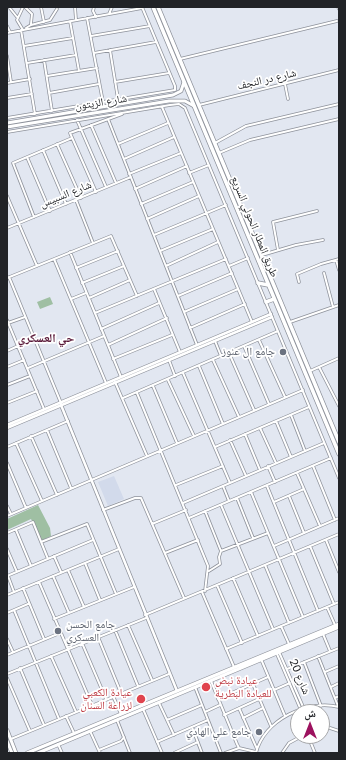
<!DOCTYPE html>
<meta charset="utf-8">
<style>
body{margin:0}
#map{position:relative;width:346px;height:760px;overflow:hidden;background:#e2e7f1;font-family:Poppins,"Noto Naskh Arabic",sans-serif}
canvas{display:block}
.frame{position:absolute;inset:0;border:8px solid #212327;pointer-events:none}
.north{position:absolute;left:290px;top:704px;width:40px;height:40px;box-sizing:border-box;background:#fff;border:1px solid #a6a7a9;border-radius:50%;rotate:0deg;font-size:11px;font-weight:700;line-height:16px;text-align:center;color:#212327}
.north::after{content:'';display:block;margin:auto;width:14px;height:18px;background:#9d125f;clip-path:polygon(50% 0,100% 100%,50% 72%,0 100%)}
</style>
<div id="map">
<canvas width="346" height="760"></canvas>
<div class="frame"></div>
<div class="north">ش</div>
</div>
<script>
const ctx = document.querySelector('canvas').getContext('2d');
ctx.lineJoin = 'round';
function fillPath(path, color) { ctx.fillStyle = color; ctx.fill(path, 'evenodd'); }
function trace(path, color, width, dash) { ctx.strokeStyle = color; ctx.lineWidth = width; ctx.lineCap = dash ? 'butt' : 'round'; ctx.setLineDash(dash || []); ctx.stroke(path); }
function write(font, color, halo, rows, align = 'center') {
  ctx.font = font + ' Poppins,"Noto Naskh Arabic",sans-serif'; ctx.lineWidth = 3.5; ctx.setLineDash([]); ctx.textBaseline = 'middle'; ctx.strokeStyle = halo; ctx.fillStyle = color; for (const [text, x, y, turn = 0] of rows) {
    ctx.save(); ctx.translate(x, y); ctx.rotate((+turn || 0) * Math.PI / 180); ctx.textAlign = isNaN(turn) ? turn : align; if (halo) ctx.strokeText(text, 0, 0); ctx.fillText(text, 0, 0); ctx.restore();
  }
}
fillPath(new Path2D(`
 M114 476 124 499 108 506 98 482Z`), '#d2daeb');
fillPath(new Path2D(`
 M50 297 53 304 40 309 37 302Z
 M38 505 50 528 51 536 41 541 31 519 7 530V519Z`), '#9fbfa3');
const minor = new Path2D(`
 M9 7 17 17
 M23 7 17 20 23 30
 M25 7 32 14 31 24
 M41 7 44 22
 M75 7 76 20
 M94 7 93 11 96 17
 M338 7 339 9
 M109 14 112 7
 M87 18 103 102
 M70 21 79 71
 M7 26 10 32
 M26 28 31 25 50 20 57 9
 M21 30 35 114
 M7 33 142 8
 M91 36 150 26
 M24 46 73 38
 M110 50 118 99
 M94 53 156 42
 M7 56 11 82
 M180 59 337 21
 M44 60 52 111
 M27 63 76 55
 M47 76 97 68
 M115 82 169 73
 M7 83 30 79
 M285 84 288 99
 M49 93 99 84
 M7 98 32 94
 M199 105 339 70
 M162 107 252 322
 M7 118 175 90V86L142 7
 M108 119 197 345
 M77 120 106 187
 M91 125 116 183
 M7 132 170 105 179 104 185 108 339 478
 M215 143 246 126 339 104
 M57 144 81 198
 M118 144 168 123
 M43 150 66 204
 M219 153 250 140 339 119
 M27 157 50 211
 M124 159 174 137
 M189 173 209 165
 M129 174 181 153
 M135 189 187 166
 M96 192 70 133 122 114
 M7 196 37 266
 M76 200 93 243
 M141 204 193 182
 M34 217 13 163 72 138
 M147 219 199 196
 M7 228 131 177
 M154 235 226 205
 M278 250 273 222 317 211
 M160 251 213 229
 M70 252 121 377
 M262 255 296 245 323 240
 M54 259 106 383
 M336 260 339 270
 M166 266 218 242
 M229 266 248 258
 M76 268 118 251
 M324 273 333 307
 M9 277 61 403
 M7 278 111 236 137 296
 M299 282 297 274 321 264 339 259
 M82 283 124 266
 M154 289 180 352
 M178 296 232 273
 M89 298 130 280
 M71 299 86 293
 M184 312 238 289
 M95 313 226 259
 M7 320 44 409
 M290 322 339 305
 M8 323 25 317
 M190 328 245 304
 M101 329 159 303
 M259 340 285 397
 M215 341 221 356
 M108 345 167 318
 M244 346 269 404
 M7 351 18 346
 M229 353 254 410
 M113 359 172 335
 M169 360 175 376
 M213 360 239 417
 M199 366 223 424
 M7 367 24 360
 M319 367 339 406
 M28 368 104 336
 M310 371 339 358
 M183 373 230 483
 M168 380 194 436
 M115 382 147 456
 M7 385 30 376
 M153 386 177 443
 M137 393 208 566 205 591
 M123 398 278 331
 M7 403 37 391
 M291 415 305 451
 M276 421 291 457
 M260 428 276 463
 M47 430 71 488
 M245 434 260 470
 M31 436 57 495
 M230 440 246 476
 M16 443 42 501
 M7 447 68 421
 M215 447 309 407
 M7 463 26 508
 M268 466 275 482
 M313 466 335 520
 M297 473 320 526
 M176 485 223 466
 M223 486 229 501
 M267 486 318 611
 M251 492 303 617
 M289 496 304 533
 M237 498 253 538
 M274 502 304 489
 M183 503 324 443
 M221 505 273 629
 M7 506 11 514
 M103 510 135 498H141L184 598
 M205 511 221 551 219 557 220 564 209 571
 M7 516 303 390
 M189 518 331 458
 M152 524 186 510
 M16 530 31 566
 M7 533 33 522 48 559
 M326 540 339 572
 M41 542 87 524 116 594
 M274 546 339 518
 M310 546 334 604
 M7 549 17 572
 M221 551 268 533
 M165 553 198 540
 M54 556 61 572
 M85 563 100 600
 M265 565 289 623
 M68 570 84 607
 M7 576 93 540
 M8 576 14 592
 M53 576 69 613
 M233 578 258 636
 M39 582 92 705
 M217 585 242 643
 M23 588 44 639
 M202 592 234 667
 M7 595 119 549
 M327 607 335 625
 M14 610 59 719
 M7 613 28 604
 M145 615 339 534
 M54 619 134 587
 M128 625 152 680
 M281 626 289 644
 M115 630 138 686
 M323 634 330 651
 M98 637 121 693
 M7 639 13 652
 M82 643 106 699
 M226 649 339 602
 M279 652 304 709
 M277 654 301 710
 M7 655 60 633
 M51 656 76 712
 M318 656 338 706
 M261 659 285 716
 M304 662 321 706
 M20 668 44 725
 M287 669 339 648
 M325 672 339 666
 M7 674 146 618
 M7 678 30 731
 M211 681 237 744 239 748 256 752
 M253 684 271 726
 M195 687 221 753
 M331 687 339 683
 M274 690 290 683
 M113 696 121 714
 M335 698 339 696
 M218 699 268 677
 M159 703 174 735
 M239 708 257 749
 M143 709 162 753
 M205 712 220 705
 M224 715 259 699
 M66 716 74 733
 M243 718 263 708
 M117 720 130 753
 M167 720 202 705
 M192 727 202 753
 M322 729 330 728 339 731
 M90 731 100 753
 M308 736 315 753
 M11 739 169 674
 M157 742 208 720
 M58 744 62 753
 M99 750 121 741 124 737
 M174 753 198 742
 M225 753 239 748
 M256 753C264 720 307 699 339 707
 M282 753 289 743 302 736`);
const tertiary = new Path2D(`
 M61 405 177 691
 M7 425 271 314
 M7 428 272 317`);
const secondary = new Path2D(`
 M7 123 173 95 181 91 184 82
 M7 127 169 101H185L194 106
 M7 730 16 753
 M7 741 12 753
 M27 753 339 624
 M38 753 339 627`);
const trunk = new Path2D(`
 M153 7 339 454
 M158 7 339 442
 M258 283 268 285
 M266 302 274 299`);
trace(minor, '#8e929b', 3.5);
trace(tertiary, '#8e929b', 4);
trace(secondary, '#8e929b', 4.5);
trace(trunk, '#8e929b', 5);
trace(minor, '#fff', 2);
trace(tertiary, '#fff', 2.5);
trace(secondary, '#fff', 3);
trace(trunk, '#fff', 3.5);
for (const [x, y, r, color] of [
 [283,352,4,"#6b7280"],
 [58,631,4,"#6b7280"],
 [206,687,5,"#e0444e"],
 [141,699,5,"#e0444e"],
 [259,732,4,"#6b7280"]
]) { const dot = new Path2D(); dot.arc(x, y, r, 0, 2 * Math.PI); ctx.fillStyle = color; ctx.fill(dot); trace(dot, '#fff', 1.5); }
write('11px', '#212327', '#fff', [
 ["شارع در النجف",267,80,-13],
 ["شارع الزيتون",101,103,-9],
 ["شارع السبيس",66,195,-22],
 ["طريق المطار الحولي السريع",254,227,68],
 ["شارع 20",299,677,67]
]);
write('11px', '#5b616d', '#fff', [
 ["جامع ال عنوز",275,352],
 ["جامع الحسن",66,625,"left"],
 ["العسكري",66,638,"left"],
 ["جامع علي الهادي",251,732]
], 'right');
write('11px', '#be3a42', '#fff', [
 ["عيادة نبض",215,681],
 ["للعيادة البطرية",215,694],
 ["عيادة الكعبي",132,693,"right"],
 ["لزراعة السنان",132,706,"right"]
], 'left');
write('bold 12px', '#581737', '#fff', [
 ["حي العسكري",46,339]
]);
</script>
